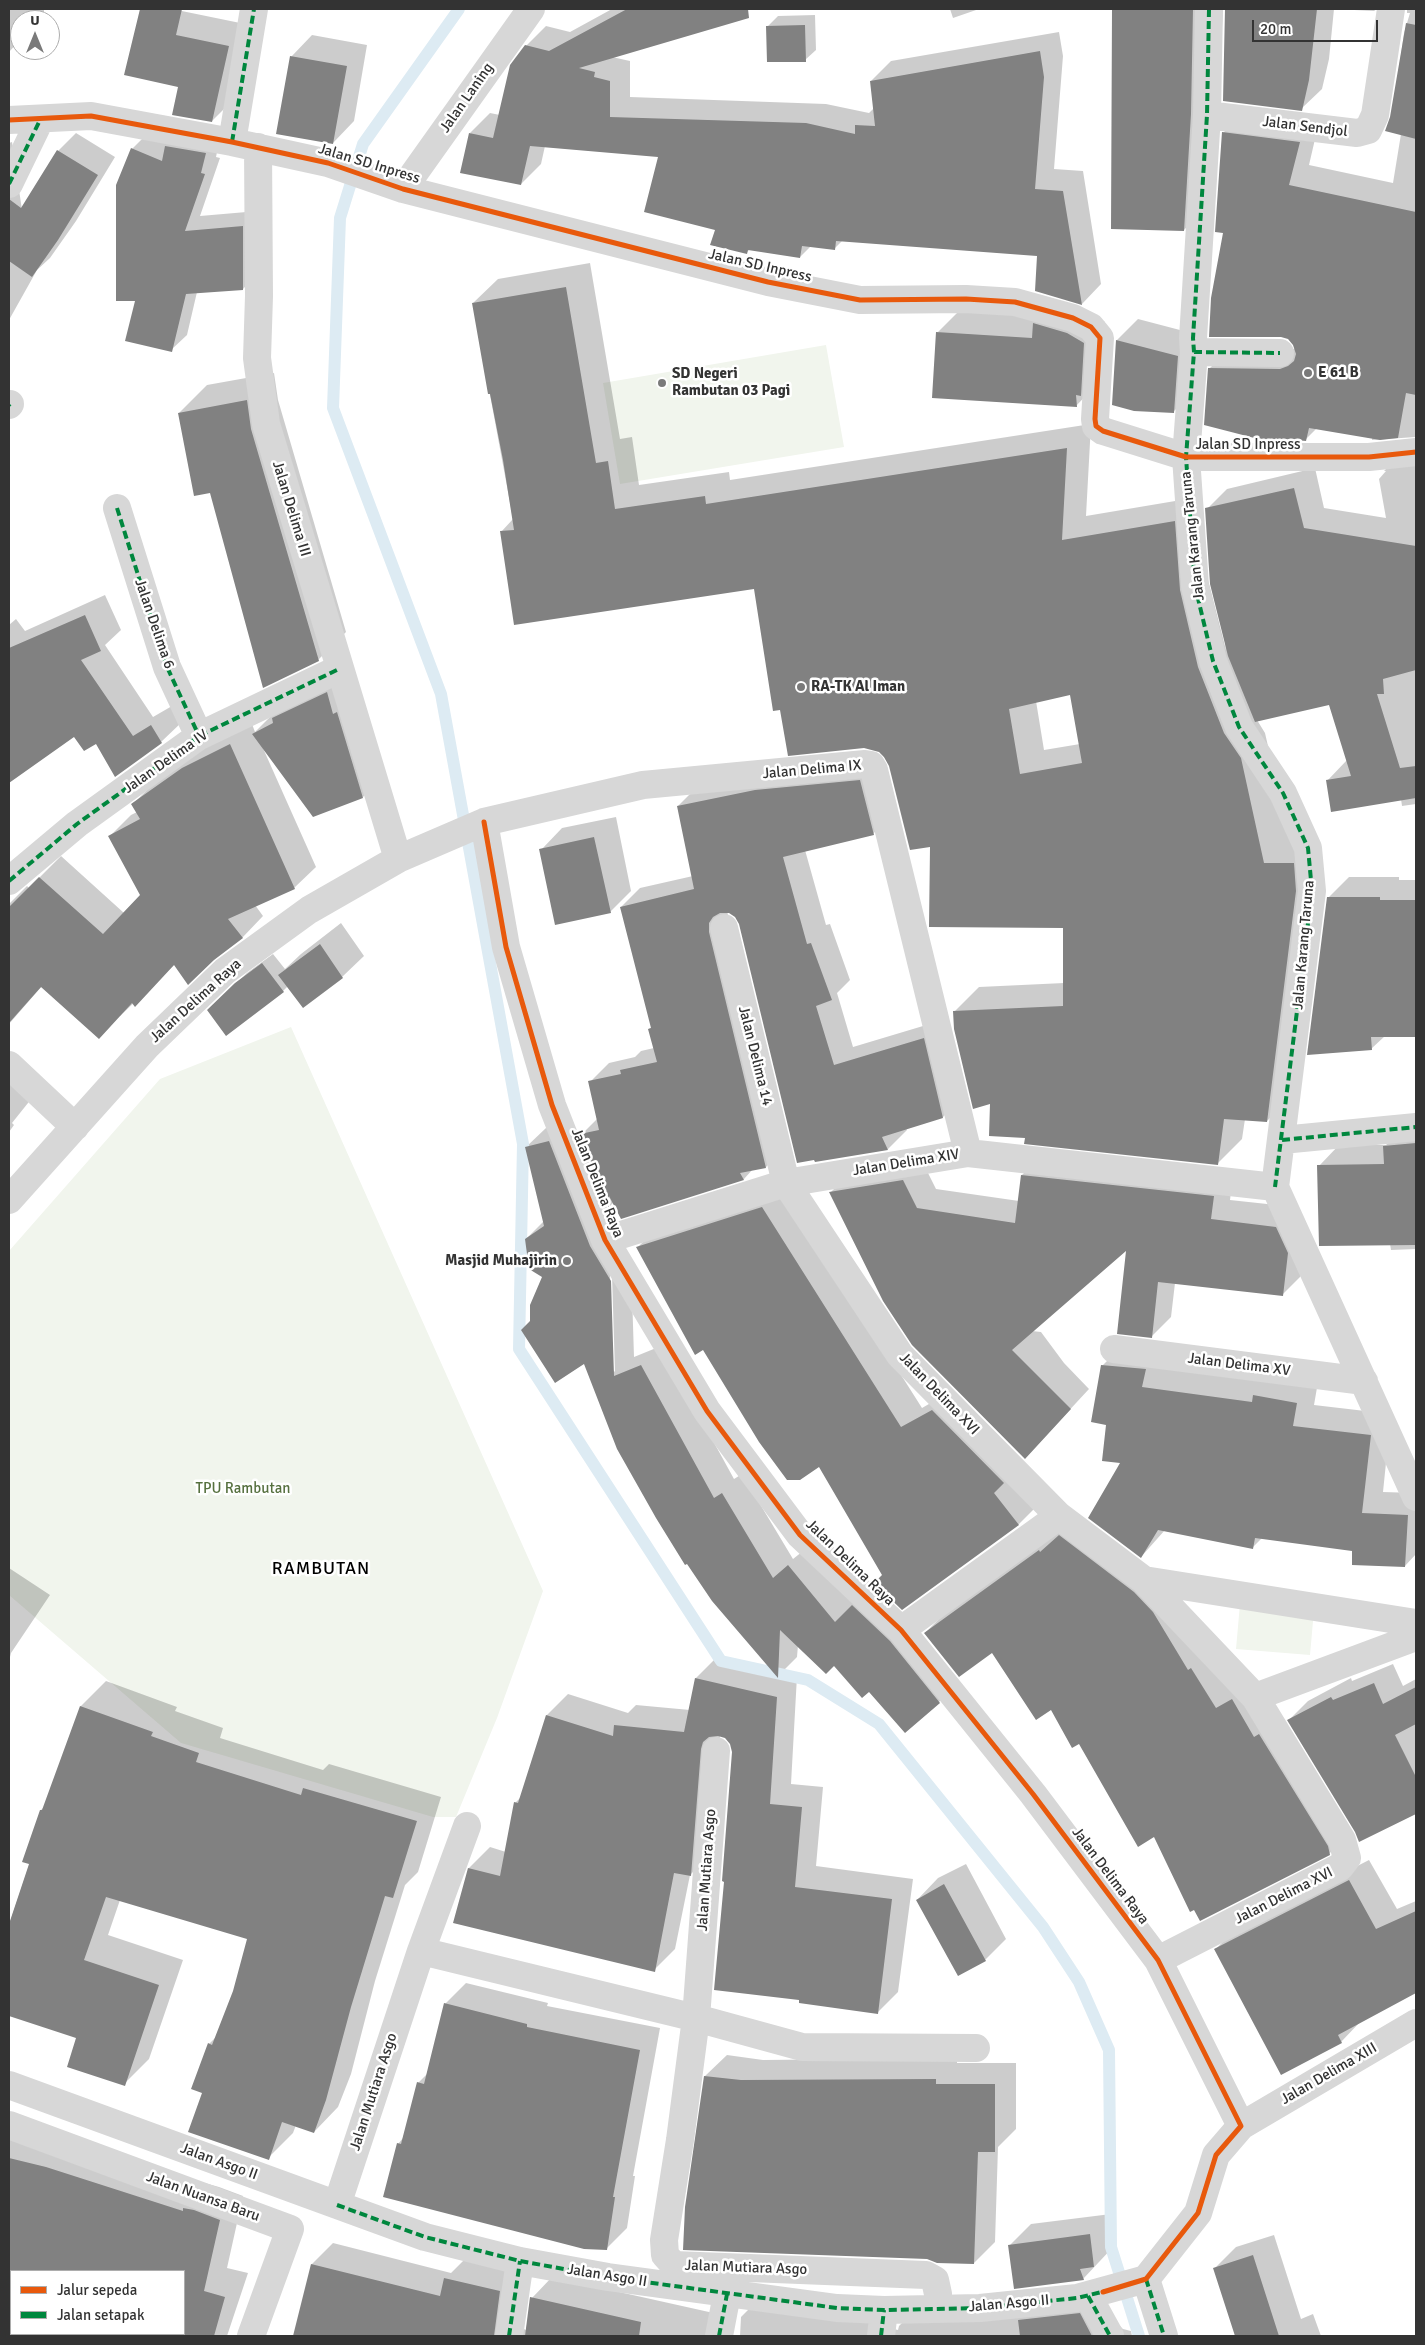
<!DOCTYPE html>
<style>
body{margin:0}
#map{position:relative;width:1425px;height:2345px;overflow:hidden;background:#fff;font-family:Signika,sans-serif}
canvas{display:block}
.frame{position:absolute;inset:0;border:10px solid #333;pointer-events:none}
.legend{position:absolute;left:10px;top:2270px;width:175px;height:65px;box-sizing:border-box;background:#fff;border:1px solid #adadad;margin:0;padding:6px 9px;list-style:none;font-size:15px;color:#333}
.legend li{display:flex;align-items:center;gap:10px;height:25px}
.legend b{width:25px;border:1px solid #adadad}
.north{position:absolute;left:10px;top:10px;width:50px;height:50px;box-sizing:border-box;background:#fff;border:1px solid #adadad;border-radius:50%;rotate:0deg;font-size:14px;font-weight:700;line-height:20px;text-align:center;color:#333}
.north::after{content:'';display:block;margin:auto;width:18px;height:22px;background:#7a7a7a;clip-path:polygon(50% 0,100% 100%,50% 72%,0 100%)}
.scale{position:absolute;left:1252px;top:20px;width:126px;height:22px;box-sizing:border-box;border:2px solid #333;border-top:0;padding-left:6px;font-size:15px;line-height:18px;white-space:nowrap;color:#333;-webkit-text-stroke:4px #fff;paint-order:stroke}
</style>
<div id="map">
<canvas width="1425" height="2345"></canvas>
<div class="frame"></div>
<ul class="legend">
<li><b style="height:6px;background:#e8590c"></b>Jalur sepeda</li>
<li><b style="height:6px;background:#00873e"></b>Jalan setapak</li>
</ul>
<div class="north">U</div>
<div class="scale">20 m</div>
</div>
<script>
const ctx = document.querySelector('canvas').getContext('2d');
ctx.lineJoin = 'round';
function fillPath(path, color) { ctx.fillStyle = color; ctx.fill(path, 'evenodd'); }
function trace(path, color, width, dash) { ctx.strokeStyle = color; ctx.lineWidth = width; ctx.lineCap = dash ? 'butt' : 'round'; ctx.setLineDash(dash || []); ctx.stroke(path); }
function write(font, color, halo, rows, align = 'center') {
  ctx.font = font + ' Signika,sans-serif'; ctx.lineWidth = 5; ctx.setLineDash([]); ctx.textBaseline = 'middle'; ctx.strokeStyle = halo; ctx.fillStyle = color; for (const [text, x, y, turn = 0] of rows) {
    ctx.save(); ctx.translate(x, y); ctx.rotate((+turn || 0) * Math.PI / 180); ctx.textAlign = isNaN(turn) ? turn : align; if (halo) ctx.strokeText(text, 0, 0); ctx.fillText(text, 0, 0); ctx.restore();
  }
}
fillPath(new Path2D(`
 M826 345 844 447 620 484 603 383Z
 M291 1027 543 1591 497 1718 456 1817H433L181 1743 9 1595V1251L160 1079Z
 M1240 1604 1314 1610 1310 1655 1236 1649Z`), '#f1f5ed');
fillPath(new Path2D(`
 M9 9H44V13L37 20H20V40L9 52Z
 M155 9H172L250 25 233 100 212 121 179 86 137 27Z
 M612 9H735L718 26 612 57 630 61V97L826 104 869 113 874 108 871 81 891 61 1059 32 1063 56 1054 169 1083 171 1101 284 1082 304 1038 255 843 240 834 249 811 246 800 257 750 249 746 253 716 229 660 156 545 146 541 164 521 184 470 133 490 113 500 115 526 46 546 26 570 32Z
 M950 9H979L953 18Z
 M1114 9H1223L1213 200 1184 230 1113 228Z
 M1226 9H1377L1374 11 1334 9 1329 59 1322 89 1301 109 1224 100Z
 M1407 9H1416V437L1372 440V438L1317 428 1305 440 1285 438 1283 440 1210 368 1230 348 1296 349 1225 231 1223 133 1243 113 1319 122 1309 165 1393 183 1401 134 1392 118 1404 33 1410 13H1407Z
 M815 15 816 50 805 60 767 27 778 16Z
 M312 35 367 45 354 121 333 143 291 57Z
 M76 133 115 157 76 221 50 258 37 270 9 320V143L12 142 22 210 58 151Z
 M148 133 220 138 216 157 220 158 200 216 258 211V273L243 289 197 292 187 335 171 350 136 300 132 149Z
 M590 263 620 439 632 437 639 485 729 472 730 480 1091 424 1086 516 1199 497 1204 564 1226 650 1207 509 1227 489 1315 468 1324 508 1386 518 1379 479 1386 471H1384L1403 452 1416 450V804L1402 806 1401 799 1327 781 1347 760 1329 703 1257 720 1265 733 1289 838 1318 839 1292 1096 1267 1121 1245 1119 1242 1139 1217 1164 1027 1136 991 1102 954 1012 979 987 1064 983V926L932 845 890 766 880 751 781 709 755 587 501 532 513 519 473 303 498 279ZM1071 693 1080 744 1044 750 1036 701Z
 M959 311 1089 312 1105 322 1102 374 1097 384 1076 406 938 332Z
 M1138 319 1199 335 1195 391 1173 412 1113 404 1117 340Z
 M274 373 278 400 346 632 318 660 211 492 179 413 207 385Z
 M105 595 121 630 105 645 153 717 172 706 182 722 161 742H96L75 735 9 781V625L16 619 25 631Z
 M346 674 381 778 363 797 262 746 316 867 294 888 255 905 263 916 242 938 175 964 120 1016 42 986 9 1024V904L27 886 29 888 61 856 124 913 142 895 110 836 131 815 137 812 133 804 154 783 204 747 252 724 255 732 272 715Z
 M879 762 892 814 873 834 805 850 826 925 830 924 850 980 837 993 853 1047 943 1020 962 1098 943 1117 906 1128 907 1130 888 1149 816 1161 740 924 736 916 727 911 785 1148 766 1167 753 1169 744 1179 622 1217 614 1202 610 1206 582 1134 597 1119 590 1082 609 1063 635 1057 641 1051 654 1048 649 1029 652 1027 621 907 640 888 693 876 678 806 697 787Z
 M616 817 631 891 610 912 541 850 562 828Z
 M1349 877H1399V880H1416V1036H1385L1371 1049 1328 898Z
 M341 923 364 956 342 977 288 986 283 991 209 1010 247 973 273 954 285 969 301 954Z
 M9 1054 44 1083 12 1123 14 1125 9 1132Z
 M569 1122 610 1226 631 1261 634 1357 661 1346 734 1479 742 1474 793 1559 808 1547 958 1682 939 1702 870 1690 835 1664 798 1645 797 1657 782 1672 797 1676 791 1784 823 1787 816 1866 913 1879 898 1992 877 2013 725 1881 733 1752 731 1744 726 1737 720 1735 711 1854 690 1875 675 1949 654 1970 454 1922 469 1868 490 1847 506 1852 515 1803 521 1797 547 1715 568 1694 628 1713 636 1705 690 1710 696 1678 717 1657 773 1670 584 1362 532 1322 544 1277 526 1239 544 1221 526 1147 546 1128ZM610 1275H612L615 1372 613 1370Z
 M1416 1125V1249L1391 1250 1390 1244 1319 1166 1339 1145H1386L1405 1126Z
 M1041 1156 1233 1177 1230 1200 1295 1207 1302 1275 1282 1295 1175 1283 1171 1317 1151 1337 1128 1248 1032 1331 1041 1332 1064 1363 1089 1389 1025 1458 831 1192 850 1173 922 1161 936 1189 1019 1201 1022 1175Z
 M782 1187 922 1408 953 1390 1039 1504 1019 1524 902 1608 819 1465 704 1348 638 1247 658 1227Z
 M1124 1344 1318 1382 1314 1405 1391 1414 1383 1492 1416 1493V1554L1405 1566 1354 1550 1263 1537 1253 1547 1165 1530 1141 1557 1122 1462 1108 1424 1102 1366Z
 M1079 1517 1273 1719 1348 1834 1329 1854 1155 1836 1051 1709 992 1651 925 1633 944 1614 1058 1532 1060 1534Z
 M9 1568 50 1595 11 1653 9 1661Z
 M1393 1664 1403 1686 1416 1679V1813L1360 1840 1356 1831 1289 1720 1308 1701 1351 1678 1352 1681Z
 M106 1681 177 1707 175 1711 223 1728 220 1738 323 1770 329 1764 441 1797 418 1872 405 1885 375 1981 351 2074 338 2107 314 2132 296 2125 293 2133 268 2158 204 2092 209 2044 217 2036 235 1991 248 1938 120 1900 108 1935 183 1960 149 2059 124 2084 78 2037 9 2014V1925L30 1863 41 1810 44 1807 81 1706Z
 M1369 1860 1397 1909 1416 1901V1992L1361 2021 1341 2042 1216 1949 1236 1928Z
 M966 1864 1006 1939 985 1960 917 1900 938 1878Z
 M466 1983 548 2003 547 2006 660 2028 633 2176H635L627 2228 606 2249 398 2144 403 2138 418 2083 428 2073 445 2004Z
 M727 2055 763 2060 957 2058V2063H1016V2129L998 2147 995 2242 974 2263 927 2258 686 2207 705 2076Z
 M9 2128 219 2187 243 2196 227 2268 248 2273 227 2336H9ZM11 2271H184V2334H11Z
 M1111 2214 1115 2245 1083 2279 1010 2245 1031 2224Z
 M1274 2235 1301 2319 1313 2314 1321 2336H1237L1215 2268 1236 2247Z
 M333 2243 451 2273 466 2258 520 2270V2327L526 2330 532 2298 552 2277 718 2314 713 2336H294L312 2264Z
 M1101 2293 1117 2323 1123 2329 1131 2331 1132 2336H740L741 2317 762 2296 898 2330 899 2326 920 2305Z`), '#0003');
trace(new Path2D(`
 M459 9 363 144 340 218 333 408 441 694 523 1144 519 1349 721 1661 808 1680 879 1724 1043 1927 1079 1982 1109 2050 1111 2247 1139 2336`), '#ddebf3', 12);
fillPath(new Path2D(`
 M140 9H182L176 35 229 46 212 122 172 115 178 87 124 75Z
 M627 9H748L749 18 579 68 595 72 594 77 610 81V117L806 123 855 134V125L875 126 870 81 1040 51 1044 77 1035 189 1063 191 1082 305 1035 291 1037 256 836 241 835 250 802 246 800 258 748 250 747 254 710 245 715 230 644 212 658 157 530 146 521 185 460 173 469 133 493 138 510 65 525 45 549 51Z
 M1112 9H1193L1191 114 1184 231 1111 229Z
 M1225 9H1317L1309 80 1302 111 1223 101Z
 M1406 23 1416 25V139L1385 131 1390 117Z
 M805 25 806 62H767L766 26Z
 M290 56 347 66 333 144 276 134Z
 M1222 132 1300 142 1289 185 1416 212V395L1406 393 1398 438 1380 440 1309 428 1306 441 1283 439V441H1266L1204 425 1208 368 1280 369 1288 366 1294 361 1296 354 1293 345 1288 339 1281 337H1209L1211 298 1223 233 1215 232Z
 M165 146 206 153 201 173 205 174 185 231 243 226V290L186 294 172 352 125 341 135 301H116V185L131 148 162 161Z
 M57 150 98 175 58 240 32 277 9 261V199L21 208Z
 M566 287 596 463 608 461 615 509 705 496 706 504 1067 448 1062 540 1175 521 1180 590 1198 667 1224 733 1241 758 1264 863H1294L1296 891 1267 1122 1224 1119 1218 1165 1024 1144 1025 1138 989 1136 990 1104 973 1109 954 1029 953 1011 1063 1006V928L929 927 930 847 910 850 889 766 884 757 879 752 864 748 788 756 780 710 773 711 754 589 514 625 500 531 514 530 503 460 490 394H488L472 303ZM1070 695 1082 763 1020 774 1009 709Z
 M1033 323 1067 333 1084 343 1081 396 1076 395 1077 407 932 398 936 332 1032 338Z
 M1116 340 1178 356 1174 413 1134 411 1112 405Z
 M247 400 251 429 319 661 263 688 210 493 194 496 178 413Z
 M1294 488 1304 528 1416 546V670L1383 679 1384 694H1377L1400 768 1416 766V798L1331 812 1326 780 1351 776 1329 705 1255 722 1228 656 1210 584 1205 508Z
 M85 615 101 651 81 660 133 736 151 725 162 743 115 777 96 744 84 751 74 737 9 783V648Z
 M327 692 333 714 337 712 363 798 313 817 252 734 273 723 272 718Z
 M230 744 295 889 228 919 243 938 214 960 188 985 174 965 135 1007 132 1003 99 1039 41 987 9 1023V907L39 877 103 934 140 895 108 836 140 819 131 804 182 768Z
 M860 780 874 835 783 857 807 944 811 943 832 1000 816 1006 834 1065 924 1038 943 1118 882 1137 888 1150 815 1162 814 1160 797 1163 739 924 735 917 729 913H720L713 917 709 923V932L766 1168 740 1173 744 1180 621 1219 609 1196V1208L580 1134 599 1130 588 1081 621 1074 620 1070 657 1062 648 1029 651 1028 620 907 694 889 677 806 755 790Z
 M594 837 611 913 555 925 539 849Z
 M1327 897H1380V900H1416V1037H1371L1372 1050 1307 1055Z
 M320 944 343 978 303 1008 278 975Z
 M262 963 284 992 226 1036 207 1010 235 983Z
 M549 1141 590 1246 611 1281 614 1376 641 1365 714 1498 722 1493 773 1578 788 1565 835 1622 852 1605 890 1641 940 1703 905 1733 869 1692 862 1698 834 1666 826 1674 780 1630 778 1678 712 1601 687 1564 685 1565 656 1518 617 1449 584 1364 555 1383 521 1330 530 1321V1305L542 1277 529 1269 525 1239 544 1226 525 1147Z
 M1416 1143V1245L1319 1246 1317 1165 1384 1164 1383 1146Z
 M1021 1175 1214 1196 1211 1219 1276 1227 1288 1253 1283 1296 1158 1282 1152 1338 1117 1334 1126 1251 1012 1350 1071 1409 1025 1459 912 1345 883 1301 829 1192 903 1180 917 1208 1015 1223Z
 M762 1207 901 1427 932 1410 1004 1483 994 1493 1019 1525 902 1610 874 1583 882 1575 819 1467 800 1480H787L759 1442 703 1350 695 1355 636 1247Z
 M1101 1365 1146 1369 1142 1387 1252 1402 1253 1395 1297 1403 1293 1426 1371 1435 1362 1513 1408 1515 1405 1567 1352 1565V1551L1255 1538 1253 1549 1158 1530 1141 1558 1088 1518 1120 1463 1102 1461 1106 1425 1091 1422Z
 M1059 1535 1134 1592 1153 1612 1188 1670 1191 1668 1216 1708 1232 1699 1254 1737 1259 1734 1328 1846 1330 1855 1200 1921 1194 1910 1190 1912 1154 1837 1138 1847 1079 1744 1072 1748 1051 1710 1036 1720 992 1653 959 1677 924 1633 1039 1550 1040 1552Z
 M695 1678 777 1697 770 1804 802 1807 795 1887 892 1899 878 2014 799 2003V2000L714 1990 724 1882 722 1881 732 1752 730 1744 725 1738 718 1736 709 1737 703 1742 701 1749 691 1876 674 1873 655 1972 453 1923 468 1868 500 1876 514 1802 518 1803 546 1715 613 1736 614 1725 684 1732Z
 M1374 1683 1383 1704 1416 1687V1724L1395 1735 1416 1777V1814L1359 1842 1355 1832 1287 1720 1331 1697 1333 1700Z
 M80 1706 153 1732 151 1736 199 1753 196 1762 301 1795 303 1788 417 1821 393 1898 385 1896 351 2007 326 2100 314 2133 282 2122 269 2160 188 2132 202 2093 191 2089 208 2043 212 2045 233 1991 247 1939 106 1897 84 1960 159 1985 125 2086 67 2067 76 2038 9 2016V1924L29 1864 22 1862 40 1810H42Z
 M1349 1880 1376 1929 1416 1911V1993L1338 2035 1342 2043 1281 2075 1214 1949Z
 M944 1884 986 1961 958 1976 916 1900Z
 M444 2003 527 2024V2027L640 2050 613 2197H615L607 2250 584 2249 383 2197 397 2143 401 2144 417 2082 424 2084Z
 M704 2076 741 2080 936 2079V2084H995V2152H978L974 2264 937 2263 927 2259 683 2250 685 2207Z
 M9 2158 46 2167 183 2211V2208L194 2210 220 2220 204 2291 225 2297 214 2336H9ZM11 2271H184V2334H11Z
 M1090 2234 1094 2267 1080 2269 1084 2280 1014 2289 1008 2245Z
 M1253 2255 1279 2336H1235L1213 2268Z
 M311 2264 440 2296 444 2278 500 2291 494 2336H293Z
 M530 2297 641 2322 639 2336H525Z
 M1080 2313 1092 2336H1020L1018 2320Z`), '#818181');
trace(new Path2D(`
 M1209 9 1207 115 1193 338 1194 352 1186 457 1195 586 1213 661 1239 727 1283 793 1308 848 1312 891 1275 1187
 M1207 115 1357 133 1368 130 1375 115 1391 9
 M9 120 91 116 232 142 328 163 403 189 768 282 860 300 966 299 1015 302 1073 318 1091 327 1100 338 1095 419 1096 426 1103 431 1186 457H1369L1416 452
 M232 142 254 9
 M258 147 259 296 257 358 266 424 398 859
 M9 184 40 120
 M403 189 531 9
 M1194 352 1280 353
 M9 405 10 404
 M117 508 167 667 199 736
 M9 881 77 824 199 736 339 669
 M724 928 786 1183 900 1355 1059 1516 901 1630
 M9 1065 75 1127
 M1282 1140 1416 1127
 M1275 1187 1416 1497
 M9 1200 147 1046 225 971 309 910 398 859 484 822 643 785 865 764 871 765 874 770 968 1153
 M605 1240 786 1183 968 1153 1275 1187
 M1114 1349 1364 1381
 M1059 1516 1144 1580
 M1255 1697 1416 1637
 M716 1751 696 2018 680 2140 664 2240 665 2255 674 2265 926 2275 935 2280 938 2294
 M421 1951 696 2018 802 2047 976 2048
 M1158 1960 1340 1867 1347 1858 1342 1840 1255 1697 1144 1580 1416 1623
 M9 2085 425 2237 520 2261 608 2277 837 2308 884 2310 980 2308 1077 2298 1146 2279 1198 2213 1216 2155 1241 2126 1158 1960 1033 1794 901 1630 800 1535 707 1411 605 1240 552 1105 506 947 484 822
 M9 2125 290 2229 251 2336
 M1241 2126 1416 2023
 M337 2205 421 1951 467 1826
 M1146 2279 1164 2336
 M1088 2296 1110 2336
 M509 2336 520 2261
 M719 2336 727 2294
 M881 2336 884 2310`), '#d7d7d7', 28);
trace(new Path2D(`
 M1209 9 1207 115 1193 338 1194 352 1186 457 1195 586 1213 661 1239 727 1283 793 1308 848 1312 891 1275 1187
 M232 142 254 9
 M9 184 40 120
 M1194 352 1280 353
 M9 405 10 404
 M117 508 167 667 199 736
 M9 881 77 824 199 736 339 669
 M1282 1140 1416 1127
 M337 2205 425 2237 520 2261 608 2277 837 2308 884 2310 980 2308 1077 2298 1106 2291
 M1146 2279 1164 2336
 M1088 2296 1110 2336
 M509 2336 520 2261
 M719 2336 727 2294
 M881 2336 884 2310`), '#00873e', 4, [8, 4]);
trace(new Path2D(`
 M9 120 91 116 232 142 328 163 403 189 768 282 860 300 966 299 1015 302 1073 318 1091 327 1100 338 1095 419 1096 426 1103 431 1186 457H1369L1416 452
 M484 822 506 947 552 1105 605 1240 707 1411 800 1535 901 1630 1033 1794 1158 1960 1241 2126 1216 2155 1198 2213 1146 2279 1103 2292`), '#e8590c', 5);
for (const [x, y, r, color] of [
 [1308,373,5,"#7a7a7a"],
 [662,383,5,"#7a7a7a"],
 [801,687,5,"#7a7a7a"],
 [567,1261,5,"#7a7a7a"]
]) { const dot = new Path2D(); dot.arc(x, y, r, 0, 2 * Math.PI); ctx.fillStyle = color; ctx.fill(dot); trace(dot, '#fff', 2); }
write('15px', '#333', '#fff', [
 ["Jalan Laning",467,98,-55],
 ["Jalan Sendjol",1305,127,7],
 ["Jalan SD Inpress",369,164,17],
 ["Jalan SD Inpress",760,266,13],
 ["Jalan SD Inpress",1248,445],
 ["Jalan Delima III",291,509,73],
 ["Jalan Karang Taruna",1193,536,-96],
 ["Jalan Delima 6",154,624,71],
 ["Jalan Delima IV",166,762,-35],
 ["Jalan Delima IX",812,770,-5],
 ["Jalan Karang Taruna",1304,945,-85],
 ["Jalan Delima Raya",196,1001,-42],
 ["Jalan Delima 14",755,1056,76],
 ["Jalan Delima XIV",906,1163,-9],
 ["Jalan Delima Raya",597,1183,68],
 ["Jalan Delima XV",1239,1365,7],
 ["Jalan Delima XVI",939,1394,46],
 ["Jalan Delima Raya",850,1563,44],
 ["Jalan Mutiara Asgo",707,1870,-86],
 ["Jalan Delima Raya",1110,1876,53],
 ["Jalan Delima XVI",1284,1896,-27],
 ["Jalan Delima XIII",1329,2074,-30],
 ["Jalan Mutiara Asgo",374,2092,-72],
 ["Jalan Asgo II",219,2162,20],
 ["Jalan Nuansa Baru",203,2197,20],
 ["Jalan Mutiara Asgo",746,2268,2],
 ["Jalan Asgo II",607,2276,9],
 ["Jalan Asgo II",1009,2304,-5]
]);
write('bold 15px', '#333', '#fff', [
 ["E 61 B",1318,373],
 ["SD Negeri",672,374],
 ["Rambutan 03 Pagi",672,391],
 ["RA-TK Al Iman",811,687],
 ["Masjid Muhajirin",557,1261,"right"]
], 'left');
write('15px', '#56703f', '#fff', [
 ["TPU Rambutan",243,1489]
]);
ctx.letterSpacing = '1px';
write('18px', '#000', '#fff', [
 ["RAMBUTAN",321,1569]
]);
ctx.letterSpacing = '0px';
</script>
